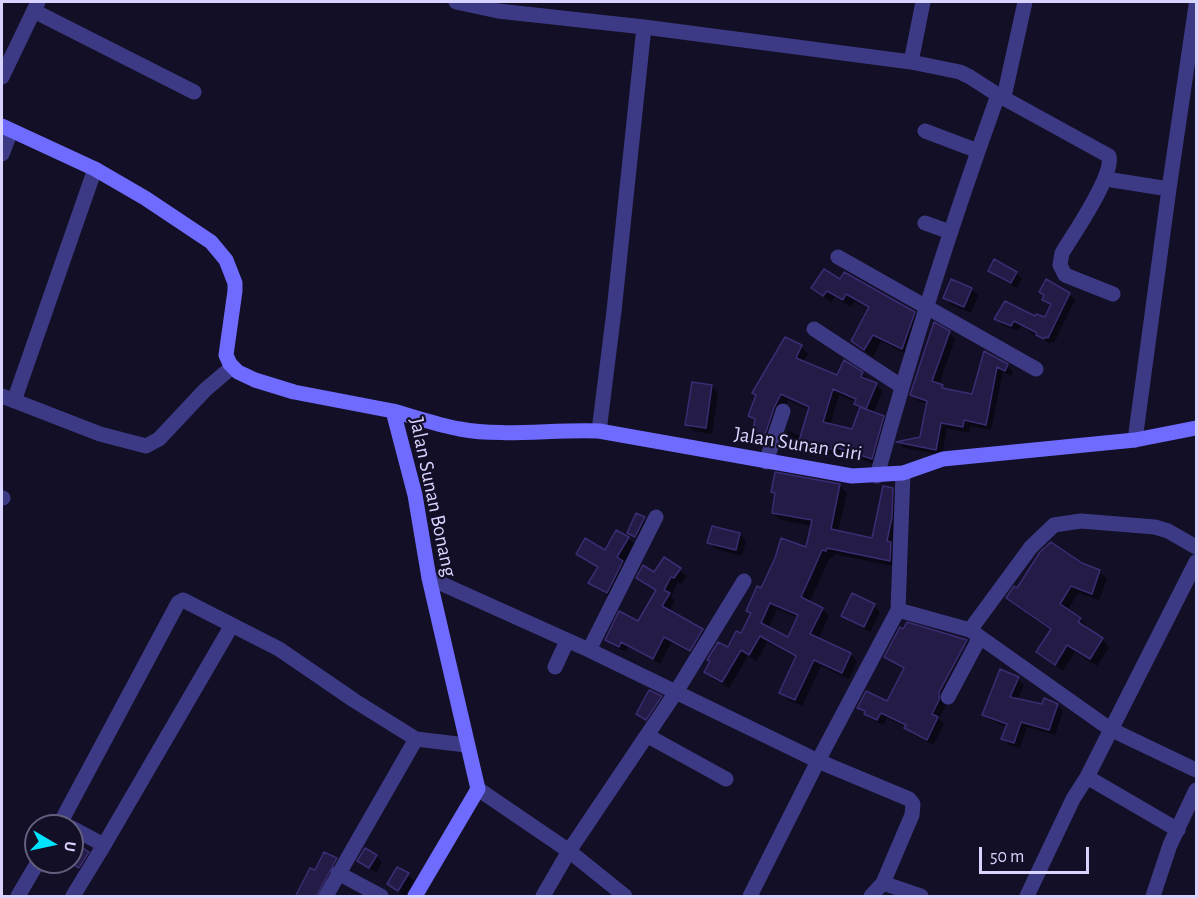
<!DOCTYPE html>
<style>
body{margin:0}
#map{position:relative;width:1198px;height:898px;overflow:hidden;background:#130f26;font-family:"Alegreya Sans",sans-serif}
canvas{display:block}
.frame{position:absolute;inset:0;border:3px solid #d9d4ff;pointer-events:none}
.north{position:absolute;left:24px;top:814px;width:60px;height:60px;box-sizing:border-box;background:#130f26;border:2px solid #625e7d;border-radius:50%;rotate:99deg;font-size:16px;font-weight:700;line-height:24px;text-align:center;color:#d9d4ff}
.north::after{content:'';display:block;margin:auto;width:21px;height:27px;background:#00e5ff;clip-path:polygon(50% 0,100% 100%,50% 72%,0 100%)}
.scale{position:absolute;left:979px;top:847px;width:110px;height:27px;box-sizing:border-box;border:3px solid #d9d4ff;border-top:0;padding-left:8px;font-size:18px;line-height:21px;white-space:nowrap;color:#d9d4ff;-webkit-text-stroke:4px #130f26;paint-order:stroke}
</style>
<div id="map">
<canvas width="1198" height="898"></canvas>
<div class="frame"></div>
<div class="north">U</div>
<div class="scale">50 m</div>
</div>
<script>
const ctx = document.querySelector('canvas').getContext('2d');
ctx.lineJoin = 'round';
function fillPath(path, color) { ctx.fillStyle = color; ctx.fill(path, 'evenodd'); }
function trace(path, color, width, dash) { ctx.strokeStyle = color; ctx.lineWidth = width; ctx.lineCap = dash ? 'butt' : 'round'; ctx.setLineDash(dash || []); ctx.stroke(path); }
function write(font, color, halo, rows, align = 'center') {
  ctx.font = font + ' "Alegreya Sans",sans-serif'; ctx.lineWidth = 4.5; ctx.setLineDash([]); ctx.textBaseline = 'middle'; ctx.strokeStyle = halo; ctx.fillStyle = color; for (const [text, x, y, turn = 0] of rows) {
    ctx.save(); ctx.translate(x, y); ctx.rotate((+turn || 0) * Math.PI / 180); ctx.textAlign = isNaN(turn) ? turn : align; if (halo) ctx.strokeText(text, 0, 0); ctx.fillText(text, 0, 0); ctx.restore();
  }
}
fillPath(new Path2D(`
 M990 271 1016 273 1022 279 1017 288 996 277Z
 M840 282 914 313 922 321 910 356 881 341 873 357 852 341 870 309 854 301 851 307 835 297 831 303 813 288Z
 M971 289 978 295 971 313 951 305 944 298Z
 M1040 292 1069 294 1075 300 1054 343 1052 342 1050 344 1021 326 1018 331 1002 325 996 319H1045L1051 306 1044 299 1046 297Z
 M949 333 955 339 939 385 947 390 973 396 985 353 1007 365 1013 372 1011 376 1003 372 991 430 970 426 969 433 947 428 942 455 904 448 899 443 922 438 928 404 918 401 912 395Z
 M801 347 808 354 803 363 838 377 862 374 883 391 873 414 883 417 890 424 878 465 842 453 841 456 807 447 805 444 803 450 792 447 785 440 788 431 801 436 809 410 788 400 770 444 761 442 754 435 756 423 750 416ZM839 395 856 402 861 409 853 431 830 425Z
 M712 386 718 393 712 434 693 431 686 424Z
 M839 485 847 493 838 532 873 540 892 489 899 497 897 567 834 554 833 558 830 557 809 603 822 609 829 616 818 639 850 654 857 661 849 679 821 666 802 706 788 700 781 692 796 658 767 642 757 661 748 656 729 688 713 679 706 672 742 636 752 615 748 610 762 590 807 549 812 526 781 520 773 513 776 495 773 492ZM777 609 799 618 789 639 768 629Z
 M644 518 651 525 642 542 628 533Z
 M739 534 746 541 742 556 716 549 709 543Z
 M628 538 634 544 624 563 629 568 613 599 597 589 590 582 598 568 578 553 605 552Z
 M665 559 687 576 681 584 678 582 671 596 675 601 669 611 702 630 709 636 697 656 671 643 660 664 628 647 626 652 613 646 607 639 639 623 657 592 638 578 654 574Z
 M1081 565 1099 571 1107 579 1099 600 1078 593 1067 611 1080 619 1087 626 1085 629 1102 639 1109 647 1097 666 1075 652 1063 671 1038 652 1052 631 1015 605 1007 598 1018 591Z
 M874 606 880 612 870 632 850 622 843 615Z
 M965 640 968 642H964L935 698 937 700 968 643 973 647 945 699V707L939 719 944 724 933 745 912 734 906 727 887 718 883 725 872 720 859 707 887 703 904 670 892 663 886 657Z
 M1018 679 1024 685 1017 700 1043 705H1057L1063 711 1055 735 1027 727 1020 748 1009 745 1003 739 1007 727 990 720 984 714Z
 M661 697 667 704 653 725 637 714Z
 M72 848 88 853 94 859 85 873 68 862H72Z
 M376 856 382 862 376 873 359 861Z
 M336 859 341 864 324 896H297L316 872Z
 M408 875 414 881 405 896 389 884Z`), '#0007');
const building = new Path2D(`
 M994 259 1017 272 1011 283 988 271Z
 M824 269 840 279 844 272 915 312 902 349 873 335 864 350 851 341 869 307 846 294 843 300 827 291 823 296 811 288Z
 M951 279 972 288 964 307 943 298Z
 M1046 279 1070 293 1048 338 1045 337 1044 339 1036 335 1037 333 1014 321 1011 326 994 319 1005 301 1035 316 1036 314 1045 317 1051 304 1042 300 1044 295 1039 292Z
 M934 322 950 331 932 381 943 385 942 388 972 394 984 351 1008 364 1005 371 997 367 986 425 964 420 963 427 941 423 936 450 896 442 920 437 927 401 910 395Z
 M785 337 802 345 796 358 837 375 844 360 863 372 861 377 877 383 866 409 854 404 856 399 833 389 823 422 852 429 860 407 884 416 872 459 835 447 834 450 799 441 809 407 781 394 774 408 764 438 752 436 755 419 748 416 756 395 752 393Z
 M692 382 712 385 706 428 685 425Z
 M775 472 840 484 831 529 872 538 883 486 893 488 892 517 887 541 891 542 890 561 827 548 826 551 822 550 811 575 801 597 823 608 810 634 851 653 842 673 814 660 795 700 779 693 796 656 760 636 749 655 741 650 722 682 704 672 710 661 707 660 718 642 728 647 736 631 741 633 751 613 746 611 757 586 761 588 775 558 781 538 806 547 812 520 772 513 775 493 771 492ZM770 603 798 615 788 637 761 623Z
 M636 513 645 517 635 537 627 533Z
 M712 526 740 533 736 550 707 543Z
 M616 530 629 537 617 557 623 561 607 593 588 583 598 567 576 554 585 538 605 550Z
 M1051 542 1082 563 1100 570 1092 594 1071 586 1060 604 1081 618 1078 622 1103 638 1090 659 1067 645 1055 665 1036 652 1051 629 1006 598 1014 586 1017 588 1040 552Z
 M664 557 681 568 674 578 671 577 664 590 670 593 662 606 703 629 690 651 664 637 653 659 621 642 619 647 605 640 619 611 638 621 656 590 636 578 643 565 654 572Z
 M852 593 875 604 864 627 841 616Z
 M907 622 967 640 939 692V700L932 714 938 717 927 740 904 728 906 725 881 713 877 720 864 714 865 711 857 708 866 691 887 701 904 668 884 657 900 627 903 629Z
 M1000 669 1019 677 1010 697 1042 704 1044 698 1058 704 1049 730 1021 722 1014 743 1001 739 1007 724 982 715Z
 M649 690 662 696 646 720 636 714Z
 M72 842 89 852 79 868 72 864Z
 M365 848 377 855 369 868 357 861Z
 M324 852 337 858 316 897H295L310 868 315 870Z
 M397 867 409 873 398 891 387 884Z`);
fillPath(building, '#241b47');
trace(building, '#3b2d73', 1.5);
trace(new Path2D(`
 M456 2 498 11 644 27 911 62
 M923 2 911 62 960 72 970 77 998 95 1109 156C1114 176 1074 233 1062 253L1060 265 1065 275 1113 294
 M34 11 194 92
 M2 77 38 2
 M1004 97 1025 2
 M925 131 978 151
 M2 154 11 131
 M1106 179 1169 189
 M925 223 950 232
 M838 257 1036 369
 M814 329 901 386
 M2 396 100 434 146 446 159 439 205 390 232 367
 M14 401 95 169
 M599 431 614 311 644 27
 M1135 440 1169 189 1196 5
 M766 462 783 411
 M877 476C912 347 953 220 998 95
 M2 498H3
 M429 578 589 650 818 761 909 799 913 804 912 815 883 883
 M898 610 970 630 1110 729 1196 770
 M970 630 1031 547 1054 525 1081 521 1155 527 1168 531 1196 547
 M589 650 656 517
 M555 667 567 641
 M948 697 980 637
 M648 736 726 779
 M1087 777 1178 830
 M478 789 569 851 625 896
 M67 826 61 823 64 816 178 603 183 600 279 649 355 701 416 739 466 745
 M72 828 104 845 73 896
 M104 845 232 625
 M338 873 381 896
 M18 896 38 862
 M326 896 416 739
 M543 896 569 851 676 692 744 581
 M750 896 818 761 898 610 903 473
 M871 896 883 883 921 896
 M1027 896 1073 799 1087 777 1196 562
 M1153 896 1170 845 1196 790`), '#3d3a85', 15);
trace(new Path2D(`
 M2 126 95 169 145 198 211 242 226 260 235 283V291L226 355 230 364 238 372 255 380 294 392 393 411 415 495 429 578 478 789 415 896
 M393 411C415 417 437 425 460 429 502 437 555 429 599 431L852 476 903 473 943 459 1135 440 1196 428`), '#6f6bff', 15);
write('21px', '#d9d4ff', '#130f26', [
 ["Jalan Sunan Giri",798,444,9],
 ["Jalan Sunan Bonang",433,497,78]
]);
</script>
